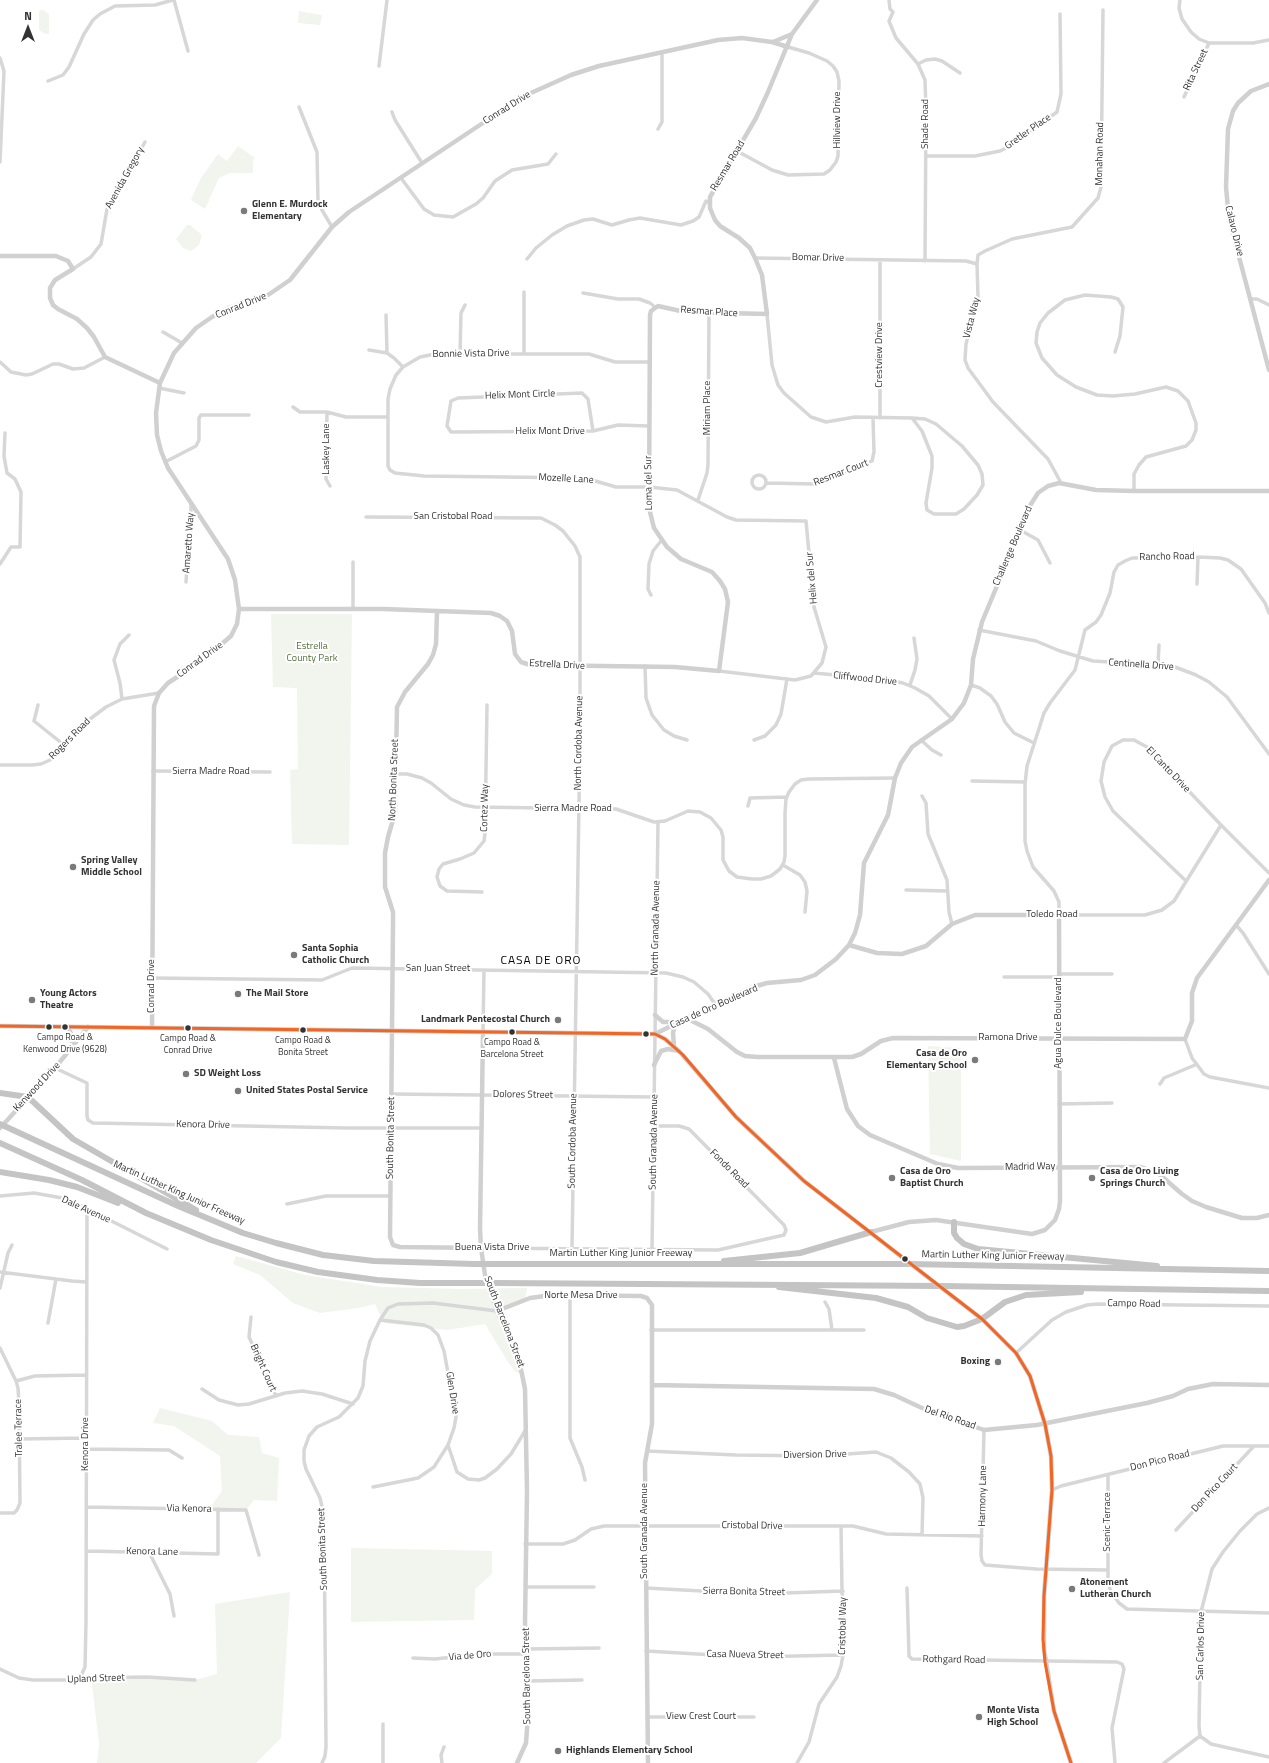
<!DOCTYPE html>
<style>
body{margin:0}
#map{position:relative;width:1269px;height:1763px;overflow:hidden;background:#fff;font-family:"Titillium Web",sans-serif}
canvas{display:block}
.north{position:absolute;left:8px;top:8px;width:40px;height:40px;-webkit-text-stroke:3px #fff;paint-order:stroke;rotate:0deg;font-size:11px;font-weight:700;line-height:16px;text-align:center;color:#333}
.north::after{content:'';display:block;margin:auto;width:14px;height:18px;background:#333;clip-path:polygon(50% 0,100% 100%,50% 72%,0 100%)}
</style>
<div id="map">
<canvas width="1269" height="1763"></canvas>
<div class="north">N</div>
</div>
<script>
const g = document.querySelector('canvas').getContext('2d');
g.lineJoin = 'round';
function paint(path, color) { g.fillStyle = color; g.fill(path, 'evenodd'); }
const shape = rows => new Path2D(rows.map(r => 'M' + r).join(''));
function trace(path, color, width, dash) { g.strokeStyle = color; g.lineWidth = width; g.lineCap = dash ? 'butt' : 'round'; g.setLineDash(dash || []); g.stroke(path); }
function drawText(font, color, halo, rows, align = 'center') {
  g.font = font + ' "Titillium Web",sans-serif'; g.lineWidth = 4; g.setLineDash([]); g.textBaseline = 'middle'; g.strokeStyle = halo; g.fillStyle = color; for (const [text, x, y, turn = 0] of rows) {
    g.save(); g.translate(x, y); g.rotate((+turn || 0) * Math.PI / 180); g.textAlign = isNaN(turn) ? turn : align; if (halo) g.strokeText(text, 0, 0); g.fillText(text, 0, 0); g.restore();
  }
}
paint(shape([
 [43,10,49,14,49,34,45,34,39,30,39,11],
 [299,11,321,15,322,16,320,25,298,23],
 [238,146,255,158,253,160,253,173,230,173,219,178,205,209,191,200,201,178,218,154,227,161],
 [187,225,190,225,202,235,199,245,191,251,183,248,176,239],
 [271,614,352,614,349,845,292,844,290,770,298,769,297,688,273,687],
 [928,1046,961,1048,961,1161,930,1154],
 [236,1256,305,1275,382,1287,460,1289,527,1288,525,1300,498,1311,518,1355,523,1375,515,1371,508,1362,485,1324,447,1330,384,1323,375,1304,358,1308,320,1313,293,1303,260,1275,233,1264],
 [160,1408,212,1421,228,1435,259,1437,262,1453,279,1458,277,1501,254,1500,246,1510,209,1509,222,1491,220,1456,174,1426,153,1423],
 [351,1548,492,1551,492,1574,475,1589,474,1620,351,1622],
 [290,1592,281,1738,256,1763,97,1763,99,1743,91,1676,195,1680,217,1674,215,1604]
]), '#f1f5ed');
trace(shape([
 [174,0,188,51],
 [889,0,890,9,893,12,889,21,896,38,918,64,925,80,926,109,925,261],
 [1180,0,1179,8,1182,19,1191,32,1199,39,1209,43,1253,43,1269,40],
 [0,58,4,71,0,162],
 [918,64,926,60,935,59,942,61,960,73],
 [379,66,387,0],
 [48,81,63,75,69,67,84,34,93,20,100,14,115,6,155,5,173,0],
 [1184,97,1209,43],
 [299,107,317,152,318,201,322,210,332,227],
 [392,112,395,120,422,163],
 [658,129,662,122,662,52],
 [737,151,772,170,788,175,824,174,830,170,836,162,838,156,839,81,837,72,833,66,827,61,809,53,788,47],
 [926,156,975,156,1000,151,1006,148,1057,112,1061,94,1060,14],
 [401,178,424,209,434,215,453,217,476,204,483,198,495,181,512,170,548,164,556,154],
 [755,258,966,261,977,264,978,297,966,344,965,360,968,368,993,402,1048,459,1060,481,1059,483],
 [527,259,536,248,552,235,567,226,584,220,593,219,612,225,629,220,640,218,681,225,693,221,699,217,706,201,710,203],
 [977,264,978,255,985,251,1012,239,1072,227,1098,198,1101,187,1103,10],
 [73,269,91,257,101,244,107,209,145,142],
 [524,292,524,354],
 [583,293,618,299,639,299,650,303,655,307],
 [1250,299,1257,299,1269,305],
 [767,314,772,365,778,385,784,393,811,417,826,422,855,417,912,418,925,419,936,424,962,446,978,465,982,474,983,485,977,495,964,509,956,514,934,514,927,510,926,503,932,468,932,456,922,431,912,418],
 [386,315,387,353],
 [163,332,182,343],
 [369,350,387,353,394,358,403,367],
 [1115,352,1120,336,1123,307,1118,299,1111,297,1085,295,1065,300,1048,313,1040,323,1037,332,1036,343,1042,358,1057,375,1076,387,1097,395,1113,396,1135,394,1166,387,1178,391,1188,401,1196,423,1196,430,1192,440,1186,446,1146,457,1139,465,1134,474,1134,491],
 [460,354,461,313,465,305],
 [0,362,11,372,26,375,32,374,53,364,59,364,73,369,84,368,105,357],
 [649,362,615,362,589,354,435,354,420,357,403,367,396,375,390,389,388,399,388,466,390,470,395,473,424,476,585,478,616,487,649,487,677,490,727,517,736,520,806,521,814,607,826,647,822,663,811,676,795,680,719,671],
 [159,388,184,393],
 [293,407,300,412,327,412,346,417,388,417],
 [327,412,326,479,330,486],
 [880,418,880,260],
 [593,431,588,399,582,393,458,398,451,401,447,426,451,432,455,432,593,431,618,425,649,426],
 [165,462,196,446,199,440,199,418,201,415,249,415],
 '752 482a7 7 0 1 1 14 0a7 7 0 1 1-14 0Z',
 [766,483,815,484,872,461,874,452,873,418],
 [698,500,707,473,708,465,709,314],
 [366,517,541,518,555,525,563,531,575,546,580,557,580,739,572,1248],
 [1020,530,1038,540,1050,563],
 [353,562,353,609],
 [0,564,11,547,20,547,21,492,15,479,7,473,4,456,5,433],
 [186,582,187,567,190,556,191,504],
 [1197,584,1198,557],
 [651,595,648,589,649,564,653,551,661,541],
 [979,630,1036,641,1060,651,1093,661,1158,665,1175,667,1196,675,1209,682,1227,697,1269,754],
 [1158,665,1159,645],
 [645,666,646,698,652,715,664,730,674,736,687,740],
 [814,673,888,680,903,683,915,688,929,696,952,719],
 [910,685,915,670,917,659,914,638],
 [971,685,980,688,991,696,997,704,1005,722,1014,733,1034,743],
 [122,699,120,683,114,660,120,644,129,635],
 [38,705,34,721,64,745],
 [754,740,765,736,776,725,781,714,787,679],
 [921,740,932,750,941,755],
 [0,765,32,765,41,764,50,760,82,725,106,707,122,699,159,693],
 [153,771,270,772],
 [396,774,407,774,422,778,431,783,451,799,464,805,475,807,616,809,654,822,665,821,688,811,700,812,711,818,721,830,723,837,723,860,729,871,737,877,752,879,761,879,771,876,780,869,784,862,785,856,785,813,786,799,789,792,795,784,801,780,809,779,895,778],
 [972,781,1025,782],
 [922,796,926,803,928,834,947,880,949,912,952,924],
 [748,806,750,798,787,797],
 [1221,825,1174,901,1162,910,1145,915,1059,915,1059,902,1054,891,1033,867,1027,851,1025,841,1025,784,1027,766,1044,713,1050,703,1075,670,1085,630,1096,622,1101,615,1110,593,1114,572,1118,565,1125,561,1132,558,1198,557,1220,558,1228,560,1241,569,1265,603,1269,613],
 [783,865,800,875,805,882,807,891,805,912],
 [1185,880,1113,811,1105,797,1101,781,1104,762,1112,746,1123,740,1134,740,1147,747,1221,825,1269,873],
 [906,890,947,891],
 [482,892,447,891,440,886,437,877,439,869,443,864,460,859,474,853,484,841,485,833,487,705],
 [1236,925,1243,933,1269,974],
 [1059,974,1112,974],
 [1004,977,1060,977],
 [152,978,322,980,352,968,666,973,683,977,694,982,708,994,715,1004],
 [483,1032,484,970],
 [1185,1039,1192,1058,1204,1074,1210,1077,1269,1088],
 [55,1068,87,1083,87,1116,88,1120,93,1123,348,1128,482,1128],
 [1160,1084,1164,1078,1195,1065],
 [392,1094,654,1097],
 [1059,1104,1112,1103],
 [0,1196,34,1193,68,1199,167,1249],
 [287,1204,326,1196,390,1196],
 [481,1248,718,1250,784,1235,786,1230,784,1225,689,1129,679,1126,654,1126],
 [652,1250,658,822],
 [0,1272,72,1281,86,1282],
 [0,1288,8,1253,12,1245],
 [570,1296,570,1438,582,1467,585,1480],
 [825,1302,829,1309,832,1330],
 [251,1317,249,1337,276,1396],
 [48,1323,56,1279],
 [651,1330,864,1330],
 [0,1348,16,1381,18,1388,19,1403,20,1503,17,1510,14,1513,0,1513],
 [1016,1353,1052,1320,1066,1312,1087,1305,1097,1304,1269,1306],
 [16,1381,35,1376,86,1375],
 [202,1389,219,1400,238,1405,249,1404,285,1393,302,1391,322,1394,353,1404],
 [984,1430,981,1555,982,1561,985,1565,1036,1569,1108,1570],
 [19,1439,86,1438],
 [448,1445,457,1472,468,1479,479,1480,485,1478,497,1469,511,1454,525,1431],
 [86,1449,169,1450,182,1458],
 [647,1451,736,1455,818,1456,876,1452,891,1458,909,1472,920,1484,923,1498,922,1535],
 [1108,1475,1108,1583,1111,1592,1119,1603,1127,1609,1269,1613],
 [373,1487,418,1478,434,1467,448,1445,454,1428,456,1417,444,1351,438,1335,431,1328,424,1325,380,1320],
 [1052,1490,1061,1486,1223,1446,1269,1446],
 [86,1507,246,1510,259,1555],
 [1269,1508,1257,1514,1240,1531,1223,1552,1212,1569,1201,1612,1199,1726,1200,1736,1211,1744,1269,1757],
 [1176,1530,1254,1446],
 [525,1544,563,1544,575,1540,591,1529,604,1526,853,1526,886,1534,982,1536],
 [86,1551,218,1554,218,1509],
 [149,1552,170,1594,174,1616],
 [526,1587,594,1587],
 [646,1588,757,1594,843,1591],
 [907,1588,909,1656,912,1659,1117,1662,1122,1664,1124,1669,1112,1728,1115,1763],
 [526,1649,599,1648],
 [646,1651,748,1657,843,1655],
 [413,1658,435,1659,481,1654,527,1654],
 [0,1669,19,1678,33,1680,74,1680,80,1678,147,1677,195,1680],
 [80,1678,85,1667,86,1622,87,1209],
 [528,1681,582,1680],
 [647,1717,754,1717],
 [383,1724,383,1763],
 [322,1763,325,1756,326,1747,324,1515,320,1498,306,1469,304,1461,304,1450,309,1436,317,1427,339,1417,358,1398,363,1386,365,1361,370,1341,380,1320,388,1308,398,1304,433,1303,497,1311],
 [442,1763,441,1755,444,1747],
 [797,1763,809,1742,819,1704,837,1677,841,1666,843,1655,841,1526],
 [1164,1763,1200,1736]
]), '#d7d7d7', 3.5);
trace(shape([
 [773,42,792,34],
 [1269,84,1251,91,1238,103,1233,111,1228,129,1226,187,1229,219,1269,370],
 [0,256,56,256,68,261,73,269,55,280,50,288,50,298,53,305,58,309,77,319,87,328,94,337,105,357,160,383],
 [239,609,384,609,491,613,500,616,507,621,512,631,515,654,521,662,530,665,675,667,719,671,728,602,725,589,720,581,712,572,681,559,667,547,654,528,649,508,650,315,651,311,658,306,685,312,767,314,762,275,755,258,750,248,739,238,720,226,715,220,710,208,710,197,756,118,768,92,792,34,817,0],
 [437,611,436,644,433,655,428,664,405,692,397,707,395,813,388,837,385,853,385,887,393,912,393,924,390,1237,393,1245,400,1247,481,1248],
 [849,945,877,953,902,954,926,946,952,924,975,915,1059,915,1060,1201,1059,1209,1055,1220,1045,1230,1032,1234,936,1220,909,1222,871,1232],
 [655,1015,663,1022,675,1022],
 [686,1018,708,1029,737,1052,745,1056,758,1057,852,1057,861,1054,881,1041,893,1038,1185,1039,1192,1021,1192,993,1197,978,1269,880],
 [0,1026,655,1034,665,1039,679,1051,736,1117,804,1181,903,1258],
 [68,1027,72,1036,72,1048],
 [152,1028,154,706,159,693,168,683,203,660,231,636,237,624,239,609,235,580,228,559,168,468,161,451,157,435,156,413,160,383,174,353,196,328,212,317,229,308,268,295,290,280,332,227,349,212,522,97,571,75,599,66,718,40,742,38,772,42,788,47],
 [483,1032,480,1229,481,1248,485,1275,497,1311,518,1355,525,1389,527,1491,525,1622,528,1715,526,1743,517,1763],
 [655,1034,707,1008,753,987,767,983,801,980,815,975,836,959,849,945,855,933,860,915,864,863,888,815,895,778,901,763,912,747,952,719,964,703,971,685,973,659,982,622,1031,504,1038,493,1048,486,1059,483,1096,490,1134,491,1269,491],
 [674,1046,673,1033,675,1023],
 [834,1058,847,1109,858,1126,870,1135,938,1164,958,1168,1141,1167,1158,1173,1182,1194,1192,1201,1206,1207,1242,1218,1257,1218,1269,1215],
 [654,1065,661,1051,668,1049,679,1051],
 [0,1128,55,1068,88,1027],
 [952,1296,982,1319,1016,1353,1030,1376,1045,1424,1051,1456,1052,1490,1044,1596,1044,1649,1054,1711,1071,1763],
 [497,1311,530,1298,552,1295,641,1296,647,1298,652,1305,652,1424,645,1463,648,1763],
 [652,1385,874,1389,894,1395,922,1408,984,1430,1037,1425,1147,1403,1173,1396,1188,1389,1213,1384,1269,1385]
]), '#d0d0d0', 4.5);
trace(shape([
 [0,1093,28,1097,73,1139,196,1210],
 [13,1130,178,1206,243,1233,276,1243,323,1255,374,1261,474,1264],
 [0,1143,82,1180,146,1213,211,1240,276,1262,318,1272,377,1280,420,1283,478,1283],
 [0,1172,49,1180,77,1187,118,1203],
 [954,1222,954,1233,957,1238,964,1244,978,1249,1157,1266],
 [724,1261,800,1253,871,1232],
 [493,1264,909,1264,1269,1271],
 [495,1283,942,1286,1269,1291],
 [779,1287,876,1298,908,1307,927,1318,957,1327,964,1326,982,1319,1005,1302,1026,1295,1081,1292]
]), '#c4c4c4', 6);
trace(shape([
 [903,1258,952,1296]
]), '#d0d0d0', 4.5);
trace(shape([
 [0,1124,13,1130],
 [474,1264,493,1264],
 [478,1283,495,1283]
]), '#c4c4c4', 6);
trace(shape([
 [0,1026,655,1034,665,1039,683,1055,736,1117,804,1181,982,1319,1016,1353,1030,1376,1045,1424,1051,1456,1052,1490,1044,1596,1043,1639,1045,1662,1054,1711,1071,1763]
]), '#f26522', 3);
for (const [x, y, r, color] of [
 [244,211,4,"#7a7a7a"],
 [73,867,4,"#7a7a7a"],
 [294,955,4,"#7a7a7a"],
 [238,994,4,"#7a7a7a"],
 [32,1000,4,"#7a7a7a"],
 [558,1020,4,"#7a7a7a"],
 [49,1027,3.5,"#333"],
 [65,1027,3.5,"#333"],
 [188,1028,3.5,"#333"],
 [303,1030,3.5,"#333"],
 [512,1032,3.5,"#333"],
 [646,1034,3.5,"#333"],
 [975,1060,4,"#7a7a7a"],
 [186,1074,4,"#7a7a7a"],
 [238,1091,4,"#7a7a7a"],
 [892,1178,4,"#7a7a7a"],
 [1092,1178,4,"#7a7a7a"],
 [905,1259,3.5,"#333"],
 [998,1362,4,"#7a7a7a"],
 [1072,1589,4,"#7a7a7a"],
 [979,1717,4,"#7a7a7a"],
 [558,1751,4,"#7a7a7a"]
]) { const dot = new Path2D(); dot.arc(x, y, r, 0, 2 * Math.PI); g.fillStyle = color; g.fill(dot); trace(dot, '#fff', 1.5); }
drawText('9px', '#333', '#fff', [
 ["Campo Road &",65,1038],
 ["Kenwood Drive (9628)",65,1050],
 ["Campo Road &",188,1039],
 ["Conrad Drive",188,1051],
 ["Campo Road &",303,1041],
 ["Bonita Street",303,1053],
 ["Campo Road &",512,1043],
 ["Barcelona Street",512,1055]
]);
drawText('10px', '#333', '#fff', [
 ["Rita Street",1196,70,-65],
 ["Conrad Drive",507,108,-32],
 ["Hillview Drive",838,120,-90],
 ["Shade Road",926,124,-90],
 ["Gretler Place",1028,132,-35],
 ["Monahan Road",1100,154,-89],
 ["Resmar Road",728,166,-59],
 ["Avenida Gregory",125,178,-61],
 ["Calavo Drive",1234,231,76],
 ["Bomar Drive",818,258,1],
 ["Conrad Drive",241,306,-22],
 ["Resmar Place",709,312,4],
 ["Vista Way",972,318,-76],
 ["Bonnie Vista Drive",471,354,-1],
 ["Crestview Drive",880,355,-90],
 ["Helix Mont Circle",520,395,-2],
 ["Miriam Place",708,408,-90],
 ["Helix Mont Drive",550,432],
 ["Laskey Lane",327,449,-90],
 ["Resmar Court",841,473,-21],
 ["Mozelle Lane",566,479,3],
 ["Loma del Sur",649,483,-91],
 ["San Cristobal Road",453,517],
 ["Amaretto Way",189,543,-86],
 ["Challenge Boulevard",1013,546,-67],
 ["Rancho Road",1167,557,-1],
 ["Helix del Sur",812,578,-95],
 ["Conrad Drive",200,660,-36],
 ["Estrella Drive",557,665,3],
 ["Centinella Drive",1141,665,4],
 ["Cliffwood Drive",865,679,6],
 ["Rogers Road",70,739,-45],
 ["North Cordoba Avenue",579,743,-89],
 ["El Canto Drive",1168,770,46],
 ["Sierra Madre Road",211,772],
 ["North Bonita Street",394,780,-88],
 ["Cortez Way",485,808,-89],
 ["Sierra Madre Road",573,809],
 ["Toledo Road",1052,915],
 ["North Granada Avenue",656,928,-89],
 ["San Juan Street",438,969],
 ["Conrad Drive",152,986,-90],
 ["Casa de Oro Boulevard",714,1007,-24],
 ["Agua Dulce Boulevard",1059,1023,-90],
 ["Ramona Drive",1008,1038],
 ["Kenwood Drive",37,1087,-47],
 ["Dolores Street",523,1095,1],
 ["Kenora Drive",203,1125,1],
 ["South Bonita Street",391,1138,-89],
 ["South Cordoba Avenue",573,1141,-89],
 ["South Granada Avenue",654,1142,-89],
 ["Madrid Way",1030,1167,-1],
 ["Fondo Road",729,1169,45],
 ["Martin Luther King Junior Freeway",179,1193,24],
 ["Dale Avenue",86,1210,24],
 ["Buena Vista Drive",492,1248],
 ["Martin Luther King Junior Freeway",621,1254],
 ["Martin Luther King Junior Freeway",993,1256,1],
 ["Norte Mesa Drive",581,1296],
 ["Campo Road",1134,1304,1],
 ["South Barcelona Street",504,1322,69],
 ["Bright Court",263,1368,66],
 ["Glen Drive",452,1393,81],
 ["Del Rio Road",950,1418,19],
 ["Tralee Terrace",19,1428,-91],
 ["Kenora Drive",86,1444,-90],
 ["Diversion Drive",815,1455,-1],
 ["Don Pico Road",1160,1461,-14],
 ["Don Pico Court",1215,1488,-47],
 ["Harmony Lane",983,1496,-89],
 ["Via Kenora",189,1509,1],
 ["Scenic Terrace",1108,1522,-90],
 ["Cristobal Drive",752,1526,1],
 ["South Granada Avenue",645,1531,-90],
 ["South Bonita Street",323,1549,-92],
 ["Kenora Lane",152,1552,1],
 ["Sierra Bonita Street",744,1592,1],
 ["Cristobal Way",843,1626,-89],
 ["San Carlos Drive",1201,1646,-89],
 ["Casa Nueva Street",745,1655,1],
 ["Via de Oro",470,1656,-5],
 ["Rothgard Road",954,1660,1],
 ["South Barcelona Street",527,1676,-91],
 ["Upland Street",96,1679,-2],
 ["View Crest Court",701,1717]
]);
drawText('bold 10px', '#333', '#fff', [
 ["Glenn E. Murdock",252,205],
 ["Elementary",252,217],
 ["Spring Valley",81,861],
 ["Middle School",81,873],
 ["Santa Sophia",302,949],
 ["Catholic Church",302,961],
 ["Young Actors",40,994],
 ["Theatre",40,1006],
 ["The Mail Store",246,994],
 ["Landmark Pentecostal Church",550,1020,"right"],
 ["Casa de Oro",967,1054,"right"],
 ["Elementary School",967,1066,"right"],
 ["SD Weight Loss",194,1074],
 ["United States Postal Service",246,1091],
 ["Casa de Oro",900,1172],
 ["Baptist Church",900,1184],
 ["Casa de Oro Living",1100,1172],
 ["Springs Church",1100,1184],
 ["Boxing",990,1362,"right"],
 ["Atonement",1080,1583],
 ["Lutheran Church",1080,1595],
 ["Monte Vista",987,1711],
 ["High School",987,1723],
 ["Highlands Elementary School",566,1751]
], 'left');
drawText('10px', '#56703f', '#fff', [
 ["Estrella",312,647],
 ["County Park",312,659]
]);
g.letterSpacing = '1px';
drawText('12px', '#000', '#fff', [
 ["CASA DE ORO",541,961]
]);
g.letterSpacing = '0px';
</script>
